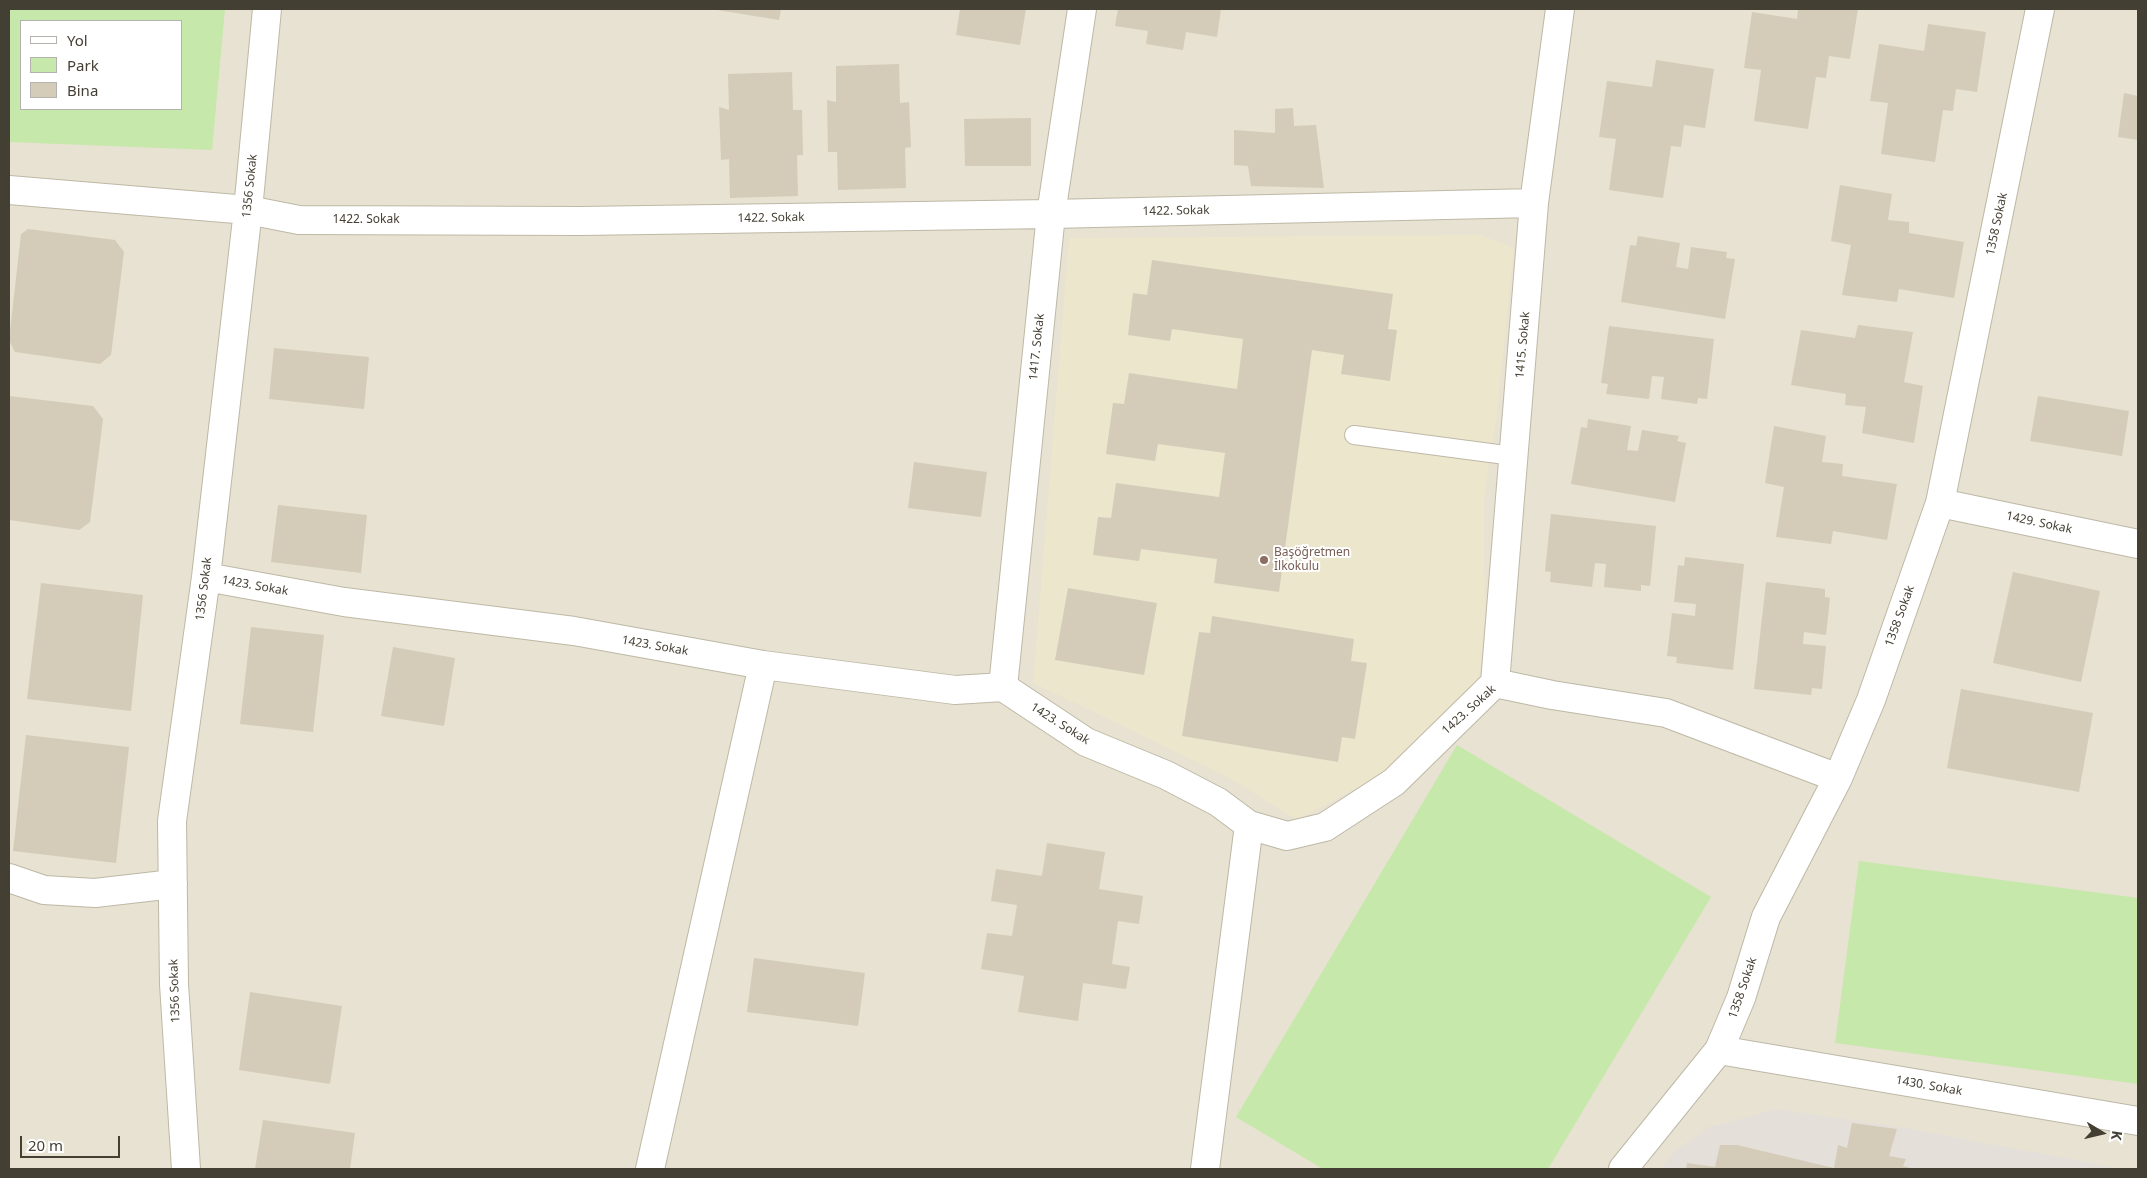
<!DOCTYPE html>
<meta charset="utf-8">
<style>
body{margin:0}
#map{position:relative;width:2147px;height:1178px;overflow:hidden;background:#f2efe4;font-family:"Noto Sans",sans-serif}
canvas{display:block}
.frame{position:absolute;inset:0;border:10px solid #443f33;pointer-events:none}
.legend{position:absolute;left:20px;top:20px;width:162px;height:90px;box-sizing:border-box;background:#fff;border:1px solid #b4b2ad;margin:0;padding:6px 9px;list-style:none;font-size:15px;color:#443f33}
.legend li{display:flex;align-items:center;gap:10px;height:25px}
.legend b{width:25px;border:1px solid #b4b2ad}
.north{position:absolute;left:2077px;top:1108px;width:50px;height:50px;-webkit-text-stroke:4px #fff;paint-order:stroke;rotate:99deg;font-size:14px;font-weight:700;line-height:20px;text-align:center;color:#443f33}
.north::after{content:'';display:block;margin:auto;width:18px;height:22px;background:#443f33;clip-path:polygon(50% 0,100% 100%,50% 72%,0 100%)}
.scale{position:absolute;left:20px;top:1136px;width:100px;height:22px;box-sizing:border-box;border:2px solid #443f33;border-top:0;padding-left:6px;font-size:15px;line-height:18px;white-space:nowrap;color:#443f33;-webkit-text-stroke:4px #fff;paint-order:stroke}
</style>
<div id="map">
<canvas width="2147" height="1178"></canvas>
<div class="frame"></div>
<ul class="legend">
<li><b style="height:6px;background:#fff"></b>Yol</li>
<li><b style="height:14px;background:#c6e8aa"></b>Park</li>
<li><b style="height:14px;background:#d4ccb9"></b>Bina</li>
</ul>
<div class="north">K</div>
<div class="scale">20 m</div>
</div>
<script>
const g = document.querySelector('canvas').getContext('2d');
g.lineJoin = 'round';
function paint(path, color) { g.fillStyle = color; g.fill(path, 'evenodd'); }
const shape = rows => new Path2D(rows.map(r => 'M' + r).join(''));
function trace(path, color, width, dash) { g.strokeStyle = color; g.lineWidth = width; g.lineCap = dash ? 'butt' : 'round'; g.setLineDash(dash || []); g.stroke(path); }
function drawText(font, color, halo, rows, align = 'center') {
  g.font = font + ' "Noto Sans",sans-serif'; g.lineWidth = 4; g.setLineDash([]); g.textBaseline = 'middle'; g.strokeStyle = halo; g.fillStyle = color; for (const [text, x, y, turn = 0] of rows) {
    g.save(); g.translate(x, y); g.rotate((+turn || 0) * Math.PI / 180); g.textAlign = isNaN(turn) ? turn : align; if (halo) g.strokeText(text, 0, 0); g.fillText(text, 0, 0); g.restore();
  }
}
paint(shape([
 [9,9,2138,9,2138,1169,9,1169],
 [21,21,181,21,181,109,21,109]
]), '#e7e2d1');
paint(shape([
 [1778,1109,1905,1128,2124,1169,1661,1169,1673,1152,1709,1127]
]), '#e4e0d9');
paint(shape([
 [1480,235,1514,248,1497,414,1484,497,1485,623,1479,679,1384,773,1297,820,1228,777,1033,683,1069,238]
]), '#ece6cd');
paint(shape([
 [9,9,225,9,212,150,9,142],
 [21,21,181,21,181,109,21,109],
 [1457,745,1711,897,1548,1169,1323,1169,1236,1117],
 [1859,861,2138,898,2138,1084,1835,1043]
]), '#c6e8aa');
paint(shape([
 [711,9,781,9,779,20],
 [960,9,1026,9,1020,45,956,35],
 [1118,9,1221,9,1217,37,1186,32,1183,50,1146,44,1148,31,1115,26],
 [1798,9,1858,9,1850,59,1829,56,1826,78,1816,77,1808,129,1754,121,1761,70,1744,68,1752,12,1797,19],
 [1928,24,1986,32,1977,92,1956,89,1953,111,1943,110,1935,162,1881,154,1888,103,1870,101,1879,44,1924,51],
 [1656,60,1714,69,1705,128,1684,125,1681,147,1671,146,1663,198,1609,190,1616,139,1599,137,1607,81,1652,87],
 [899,64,900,103,909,102,911,147,905,148,906,188,838,190,837,152,828,152,827,100,836,102,836,66],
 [792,72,793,110,802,110,803,155,797,155,798,196,730,198,729,159,721,160,719,107,729,110,728,74],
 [2124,93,2138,96,2138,140,2118,137],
 [1293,108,1294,126,1316,125,1324,188,1251,186,1248,166,1234,165,1234,130,1275,133,1275,109],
 [1031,118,1031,166,965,166,964,119],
 [1840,185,1892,194,1888,220,1909,222,1909,233,1964,242,1954,298,1899,289,1897,302,1842,295,1851,245,1831,241],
 [28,229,115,240,124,252,111,355,100,364,15,352,9,340,21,234],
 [1638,236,1680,243,1676,267,1688,269,1691,247,1727,252,1726,258,1735,259,1725,319,1621,302,1630,245,1636,246],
 [1152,260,1393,294,1388,329,1397,330,1390,381,1341,374,1344,355,1312,350,1279,592,1214,583,1217,559,1141,549,1139,561,1093,555,1098,517,1111,518,1116,483,1219,497,1225,453,1158,444,1155,461,1106,454,1113,403,1124,404,1129,373,1237,389,1243,339,1172,329,1170,341,1128,335,1133,293,1147,295],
 [1858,325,1913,332,1904,382,1923,386,1914,443,1862,433,1866,407,1845,405,1846,394,1791,385,1801,330,1855,338],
 [1609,326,1714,339,1707,399,1698,398,1697,404,1661,399,1664,377,1652,376,1649,399,1606,394,1608,384,1601,383],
 [274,348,369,357,364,409,269,399],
 [9,396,93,406,103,419,90,522,79,530,9,520],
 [2038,396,2129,411,2122,456,2030,441],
 [1588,419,1631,426,1627,450,1638,451,1642,430,1679,436,1677,441,1686,443,1675,502,1571,484,1581,427,1587,428],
 [1774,426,1826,436,1822,462,1843,464,1842,476,1897,484,1887,540,1833,531,1831,544,1776,537,1784,487,1765,483],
 [914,462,987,472,981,517,908,508],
 [278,505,367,515,361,573,271,562],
 [1551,514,1656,526,1650,586,1641,585,1641,591,1604,587,1606,564,1595,563,1592,587,1550,582,1551,572,1545,571],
 [1685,557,1744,564,1733,670,1676,663,1677,657,1667,656,1672,613,1695,616,1696,604,1674,602,1678,565,1684,566],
 [2013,572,2100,591,2081,682,1993,663],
 [1766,582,1825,589,1825,597,1830,598,1826,635,1804,632,1803,644,1826,646,1822,689,1812,688,1811,695,1754,689],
 [41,583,143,595,131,711,27,699],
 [1068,588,1157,603,1144,675,1055,660],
 [1212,616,1354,639,1351,661,1367,663,1355,739,1342,737,1338,762,1182,736,1199,632,1210,633],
 [251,627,324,635,313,732,240,724],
 [393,647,455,658,444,726,381,716],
 [1961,689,2093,713,2079,792,1947,768],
 [26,735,129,747,116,863,13,851],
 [1047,843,1105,852,1099,889,1143,896,1139,924,1118,921,1112,964,1130,967,1126,989,1083,983,1078,1021,1018,1012,1024,976,981,969,987,933,1012,936,1017,905,991,901,996,869,1042,876],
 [754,958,865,973,858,1026,747,1012],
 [250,992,342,1006,330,1084,239,1070],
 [263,1120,355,1133,350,1169,255,1169],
 [1852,1123,1897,1129,1889,1156,1906,1159,1903,1166,1915,1169,1686,1169,1687,1163,1715,1167,1720,1145,1737,1145,1834,1168,1838,1145,1847,1148]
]), '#d4ccb9');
const lane = shape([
 [1354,435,1513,456]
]);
const street = shape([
 [9,190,248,210,299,220,581,221,1051,214,1534,203],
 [1940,503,2138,544],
 [206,577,344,602,574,631,763,665,955,690,1003,687,1086,742,1166,775,1218,802,1249,825,1287,836,1325,827,1394,782,1495,683,1552,695,1666,713,1838,778],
 [1495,683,1534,203,1560,9],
 [1003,687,1051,214,1082,9],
 [9,878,44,890,95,893,173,884],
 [1719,1050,2138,1121],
 [186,1169,174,984,172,821,206,577,248,210,267,9],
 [650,1169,763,665],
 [1205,1169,1249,825],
 [1623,1169,1719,1050,1741,998,1766,917,1838,778,1871,700,1940,503,2040,9]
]);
trace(lane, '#beb8a6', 20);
trace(street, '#beb8a6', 30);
trace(lane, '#fff', 18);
trace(street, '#fff', 28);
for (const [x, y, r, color] of [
 [1264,560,5,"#8d6e63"]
]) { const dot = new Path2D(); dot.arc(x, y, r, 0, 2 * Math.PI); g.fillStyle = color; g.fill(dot); trace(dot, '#fff', 2); }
drawText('12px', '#443f33', '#fff', [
 ["1356 Sokak",250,186,-84],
 ["1422. Sokak",1176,211,-1],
 ["1422. Sokak",771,218,-1],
 ["1422. Sokak",366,220],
 ["1358 Sokak",1997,224,-78],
 ["1415. Sokak",1523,345,-85],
 ["1417. Sokak",1037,347,-84],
 ["1429. Sokak",2039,523,12],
 ["1423. Sokak",255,586,10],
 ["1356 Sokak",204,589,-83],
 ["1358 Sokak",1900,616,-70],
 ["1423. Sokak",655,646,10],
 ["1423. Sokak",1469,710,-42],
 ["1423. Sokak",1060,724,32],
 ["1358 Sokak",1743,988,-71],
 ["1356 Sokak",175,991,-92],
 ["1430. Sokak",1929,1086,10]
]);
drawText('12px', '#785e54', '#fff', [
 ["Başöğretmen",1274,553],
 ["İlkokulu",1274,567]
], 'left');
</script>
